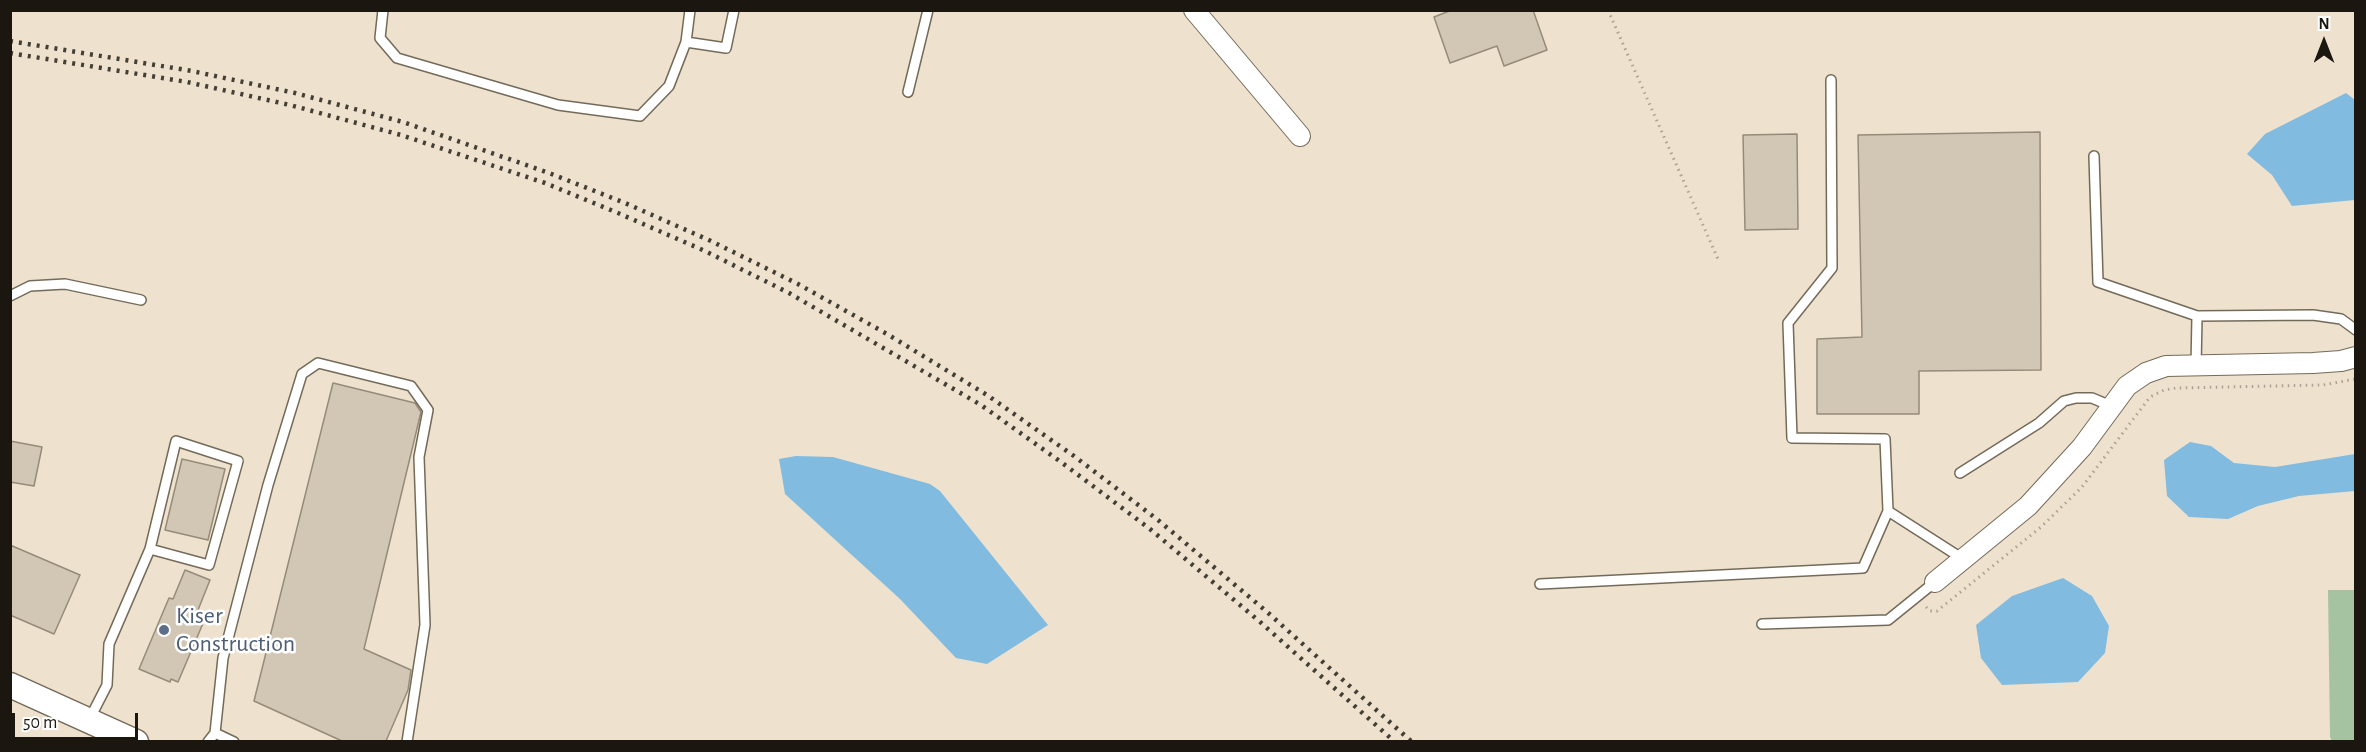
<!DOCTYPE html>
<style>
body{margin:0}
#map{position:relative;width:2366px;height:752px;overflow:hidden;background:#eee2cf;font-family:"Alegreya Sans",sans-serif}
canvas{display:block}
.frame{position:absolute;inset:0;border:12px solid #1b1710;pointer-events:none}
.north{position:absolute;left:2294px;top:12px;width:60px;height:60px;-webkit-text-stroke:4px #fff;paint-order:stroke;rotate:0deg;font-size:16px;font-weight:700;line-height:24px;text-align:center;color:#1b1710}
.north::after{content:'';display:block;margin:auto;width:21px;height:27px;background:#1b1710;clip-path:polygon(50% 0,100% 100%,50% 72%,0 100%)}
.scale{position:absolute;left:12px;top:713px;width:126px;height:27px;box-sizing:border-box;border:3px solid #1b1710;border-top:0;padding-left:8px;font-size:18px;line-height:21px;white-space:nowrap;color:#1b1710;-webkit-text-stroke:4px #fff;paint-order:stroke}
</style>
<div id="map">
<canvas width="2366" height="752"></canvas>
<div class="frame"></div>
<div class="north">N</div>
<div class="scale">50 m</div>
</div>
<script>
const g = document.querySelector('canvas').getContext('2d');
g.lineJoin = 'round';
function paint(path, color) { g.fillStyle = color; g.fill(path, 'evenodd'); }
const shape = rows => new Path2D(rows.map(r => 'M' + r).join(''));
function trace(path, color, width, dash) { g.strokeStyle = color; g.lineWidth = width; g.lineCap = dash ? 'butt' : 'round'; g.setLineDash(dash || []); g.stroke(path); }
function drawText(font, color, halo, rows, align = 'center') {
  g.font = font + ' "Alegreya Sans",sans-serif'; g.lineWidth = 5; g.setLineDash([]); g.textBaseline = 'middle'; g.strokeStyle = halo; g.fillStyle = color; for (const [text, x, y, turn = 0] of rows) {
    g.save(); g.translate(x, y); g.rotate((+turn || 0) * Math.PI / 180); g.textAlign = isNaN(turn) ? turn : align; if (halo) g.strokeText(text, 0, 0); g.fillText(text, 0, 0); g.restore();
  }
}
paint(shape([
 [2328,590,2355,590,2355,741,2332,741,2330,737]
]), '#a5c2a1');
paint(shape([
 [2346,93,2355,100,2355,200,2292,206,2272,175,2247,154,2265,134],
 [2190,442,2211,446,2234,463,2275,467,2355,454,2355,491,2299,496,2258,506,2228,519,2189,517,2167,496,2164,460],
 [796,456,833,457,930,484,940,491,1048,625,987,664,956,658,900,599,785,494,779,459],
 [2063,578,2092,596,2109,626,2105,653,2078,682,2002,685,1981,658,1976,625,2012,596]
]), '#81bbdf');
const building = shape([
 [1452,10,1533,10,1547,50,1504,66,1497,46,1450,63,1434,17,1452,10],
 [2040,132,2041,370,1919,371,1919,414,1817,414,1817,339,1862,337,1858,135,2040,132],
 [1797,134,1798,229,1745,230,1743,135,1797,134],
 [333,383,415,403,421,412,364,649,411,670,408,690,386,741,342,741,254,701,333,383],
 [10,441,42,447,34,486,10,482,10,441],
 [182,459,225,469,208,540,165,530,182,459],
 [10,545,80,575,54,634,10,615,10,545],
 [185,570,210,580,198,610,207,614,178,682,171,679,170,682,139,669,169,598,173,599,185,570]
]);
paint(building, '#d2c7b4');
trace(building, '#958b79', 1.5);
const service = shape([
 [383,10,380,38,397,58,558,105,640,116,669,86,686,42,726,48,734,10],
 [686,42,690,10],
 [1831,80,1832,268,1788,323,1792,438,1885,439,1888,511,1963,559],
 [908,92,928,10],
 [2094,156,2098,282,2197,316,2313,315,2341,319,2356,330],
 [10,296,30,286,65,284,141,300],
 [2196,367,2197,316],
 [1960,473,2039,423,2064,401,2076,398,2092,398,2111,406],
 [1540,584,1863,568,1888,511],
 [1762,624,1888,620,1935,582],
 [89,720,107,685,109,644,150,549,176,441,238,461,209,565,150,549],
 [215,733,234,742],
 [208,742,215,733,223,658,268,485,302,374,318,363,411,386,428,410,419,457,425,625,407,742]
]);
const minor = shape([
 [1194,10,1300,136],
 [1935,582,2028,506,2082,447,2127,386,2146,373,2166,366,2313,363,2341,361,2356,357]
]);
const tertiary = shape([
 [10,685,136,742]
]);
trace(service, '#746a59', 12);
trace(minor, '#746a59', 22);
trace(tertiary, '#746a59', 27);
trace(shape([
 [1608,10,1718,259],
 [1926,607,1930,611,1937,611,2041,527,2082,487,2150,397,2164,390,2176,388,2323,385,2356,379]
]), '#aca293', 3, [1.5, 4.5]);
trace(service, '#fff', 9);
trace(minor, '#fff', 20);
trace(tertiary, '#fff', 24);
trace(shape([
 [10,41,192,71,295,93,403,122,549,173,625,203,711,241,798,284,887,334,987,395,1074,456,1158,520,1266,611,1412,742],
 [10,53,187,82,290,105,401,135,545,183,618,213,705,251,789,293,981,405,1061,462,1150,529,1259,621,1395,742]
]), '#443f35', 4.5, [3, 6]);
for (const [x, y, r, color] of [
 [164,630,6,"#5c6f8a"]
]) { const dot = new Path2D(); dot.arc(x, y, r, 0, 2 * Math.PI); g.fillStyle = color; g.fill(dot); trace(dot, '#fff', 2); }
drawText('24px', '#4e5e75', '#fff', [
 ["Kiser",176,616],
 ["Construction",176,644]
], 'left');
</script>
